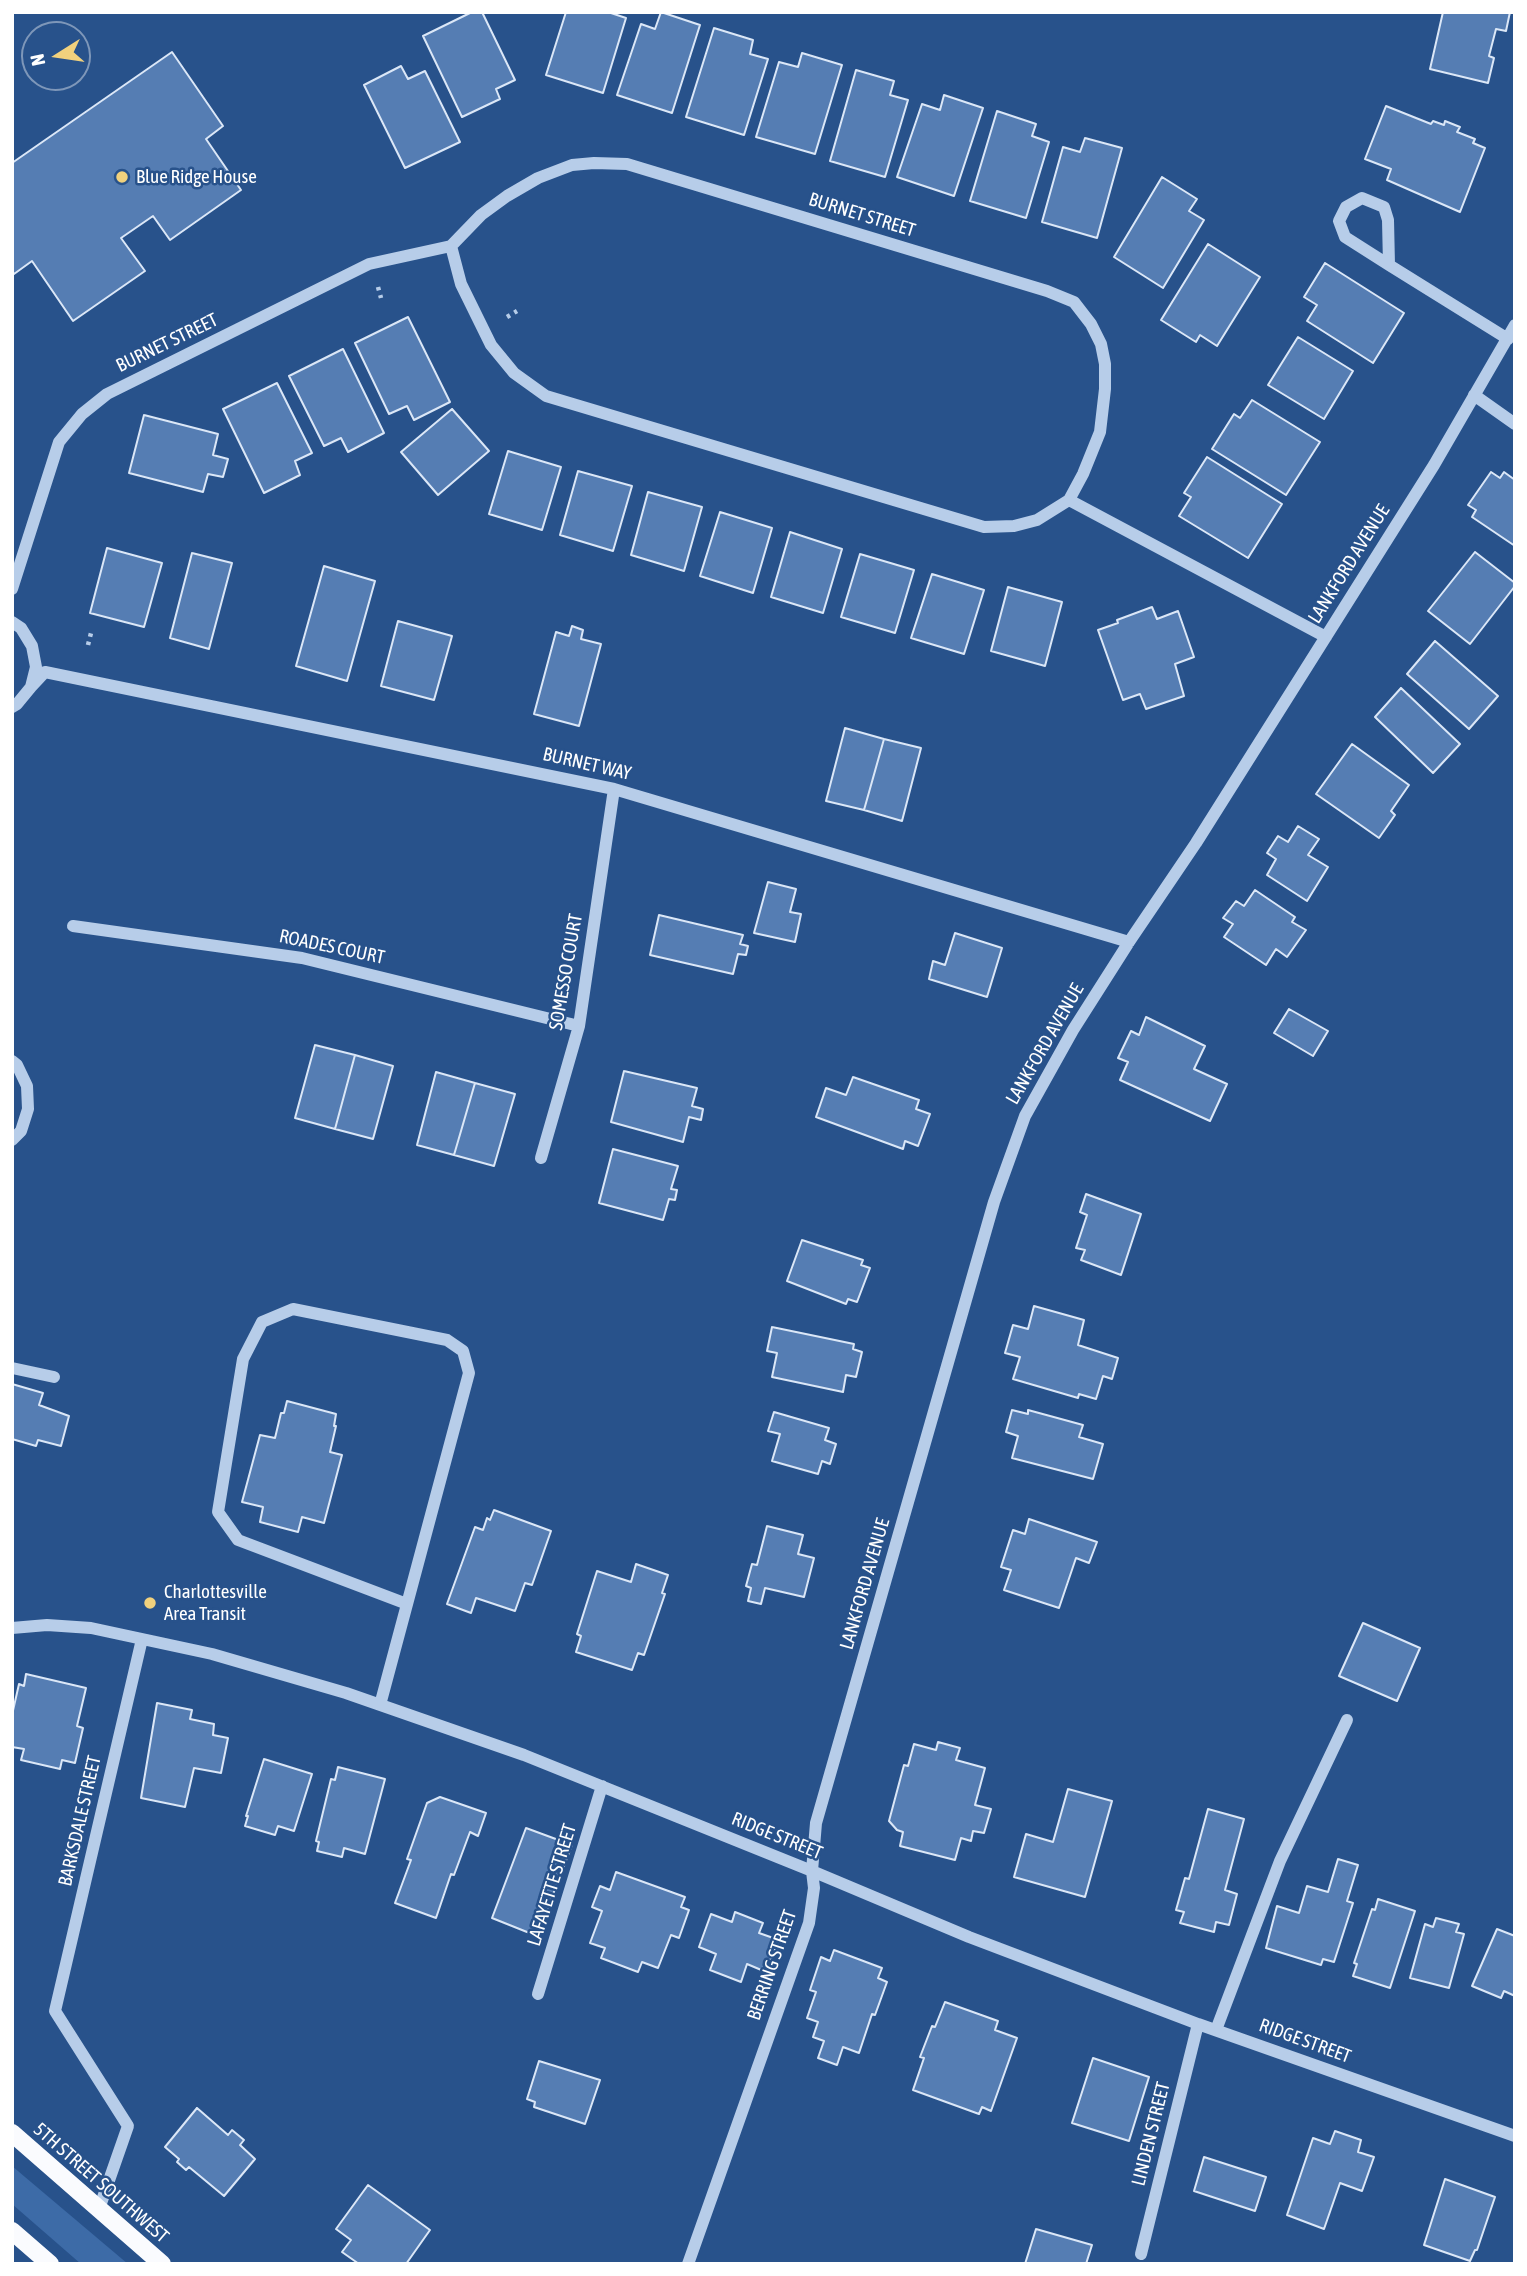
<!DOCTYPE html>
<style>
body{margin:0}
#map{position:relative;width:1527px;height:2276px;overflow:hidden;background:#28528b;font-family:"Asap Condensed",sans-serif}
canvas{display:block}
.frame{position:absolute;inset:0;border:14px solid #fff;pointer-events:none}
.north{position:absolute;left:21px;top:21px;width:70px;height:70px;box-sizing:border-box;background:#28528b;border:2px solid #7e97b9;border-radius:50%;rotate:258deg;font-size:19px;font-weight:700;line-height:28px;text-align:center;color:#fff}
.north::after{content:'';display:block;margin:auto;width:24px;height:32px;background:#f1d17d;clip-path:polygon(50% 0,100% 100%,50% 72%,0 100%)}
</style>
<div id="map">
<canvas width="1527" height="2276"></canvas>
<div class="frame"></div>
<div class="north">N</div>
</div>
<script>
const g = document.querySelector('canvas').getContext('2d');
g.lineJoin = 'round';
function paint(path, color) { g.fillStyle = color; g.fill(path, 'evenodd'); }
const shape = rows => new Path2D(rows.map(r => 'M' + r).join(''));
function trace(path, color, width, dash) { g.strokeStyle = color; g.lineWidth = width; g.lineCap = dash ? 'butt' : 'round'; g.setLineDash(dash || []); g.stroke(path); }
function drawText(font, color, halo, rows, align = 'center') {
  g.font = font + ' "Asap Condensed",sans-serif'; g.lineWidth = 5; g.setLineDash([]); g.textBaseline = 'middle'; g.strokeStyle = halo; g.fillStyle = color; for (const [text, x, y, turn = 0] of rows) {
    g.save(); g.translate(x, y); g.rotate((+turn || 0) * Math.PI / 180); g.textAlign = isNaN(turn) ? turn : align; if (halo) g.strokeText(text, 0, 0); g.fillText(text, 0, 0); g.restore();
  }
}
paint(shape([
 [12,2166,128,2264,81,2264,12,2204]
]), '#3d6ba7');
const building = shape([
 [472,12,482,12,515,80,496,89,500,99,462,117,423,36,472,12],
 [566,12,608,12,626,18,603,93,546,75,566,12],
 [661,12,700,25,672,113,617,95,641,24,655,29,661,12],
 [1443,12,1510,12,1506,31,1496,29,1489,56,1494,58,1488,83,1430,69,1443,12],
 [714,28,753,40,750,54,768,59,744,135,686,117,714,28],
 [172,52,223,126,206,139,241,190,170,240,153,216,121,238,145,271,73,321,32,261,14,274,12,271,12,163,172,52],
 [802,53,842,65,815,154,756,137,779,62,798,67,802,53],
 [401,66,408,79,425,71,460,142,405,168,364,85,401,66],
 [856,70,894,81,890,95,908,100,885,177,830,161,856,70],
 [944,95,983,108,954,196,897,177,922,104,940,110,944,95],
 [1386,106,1431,124,1433,121,1444,125,1445,121,1460,127,1457,132,1475,139,1473,143,1485,148,1460,212,1387,180,1391,169,1365,159,1386,106],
 [997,111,1036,124,1032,136,1049,142,1026,218,970,201,997,111],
 [1085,138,1122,148,1097,238,1042,222,1063,147,1080,152,1085,138],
 [1162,177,1197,199,1189,211,1204,220,1163,288,1114,257,1162,177],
 [1208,244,1260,277,1217,346,1200,335,1196,342,1161,320,1208,244],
 [1325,263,1404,313,1373,363,1307,321,1317,305,1304,297,1325,263],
 [408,317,450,402,414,420,407,406,389,414,355,343,408,317],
 [1298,337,1353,371,1324,419,1268,385,1298,337],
 [343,349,384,433,348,452,341,438,324,446,289,376,343,349],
 [277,383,312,453,295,461,300,475,264,493,223,409,277,383],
 [1252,400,1320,442,1286,495,1212,449,1234,414,1240,418,1252,400],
 [452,409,489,451,438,495,401,452,452,409],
 [144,415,218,434,213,455,228,459,223,477,208,474,203,492,129,473,144,415],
 [508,451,561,467,542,530,489,514,508,451],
 [1207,457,1282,504,1248,558,1179,516,1191,497,1184,493,1207,457],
 [578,471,632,486,613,551,560,535,578,471],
 [1491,472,1500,478,1504,472,1515,480,1515,546,1472,517,1476,510,1468,505,1491,472],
 [648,492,702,507,684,571,631,555,648,492],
 [720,512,772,528,753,593,700,576,720,512],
 [790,532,842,549,823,613,771,597,790,532],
 [107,548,162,563,144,627,90,613,107,548],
 [1475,552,1515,583,1515,586,1470,644,1428,611,1475,552],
 [192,553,232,563,209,649,170,638,192,553],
 [860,554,914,570,895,633,841,617,860,554],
 [324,566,375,581,347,681,296,666,324,566],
 [932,574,984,590,964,654,911,638,932,574],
 [1008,587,1062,602,1045,666,991,651,1008,587],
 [1152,607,1157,619,1178,611,1194,657,1175,664,1184,696,1146,709,1140,694,1123,700,1098,630,1118,623,1117,620,1152,607],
 [398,621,452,636,434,700,381,686,398,621],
 [572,626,583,630,581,639,601,644,579,726,534,714,556,632,569,636,572,626],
 [1435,641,1498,696,1469,729,1407,674,1435,641],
 [1401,688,1460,744,1433,773,1375,717,1401,688],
 [845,728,884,739,864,810,826,801,845,728],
 [884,739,921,748,902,821,864,810,884,739],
 [1352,744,1409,785,1391,811,1395,815,1379,838,1316,794,1352,744],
 [1298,826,1319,839,1308,855,1328,867,1307,901,1267,875,1276,859,1267,853,1278,836,1288,842,1298,826],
 [768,882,796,889,790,912,801,914,795,942,754,933,768,882],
 [1255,890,1295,917,1292,922,1306,930,1287,957,1276,949,1266,965,1224,937,1233,924,1223,918,1236,901,1244,906,1255,890],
 [659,915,743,935,740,944,748,946,746,955,738,954,733,974,650,955,659,915],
 [955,933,1002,948,987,997,929,979,933,961,945,965,955,933],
 [1289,1009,1328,1031,1313,1056,1274,1033,1289,1009],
 [1146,1017,1205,1046,1194,1069,1227,1084,1210,1121,1120,1080,1128,1062,1118,1058,1131,1031,1139,1035,1146,1017],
 [315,1045,355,1055,335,1129,295,1118,315,1045],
 [355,1055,393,1066,373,1139,335,1129,355,1055],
 [624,1071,697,1088,692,1106,703,1109,701,1120,689,1117,683,1142,611,1122,624,1071],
 [436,1072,475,1083,454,1155,417,1145,436,1072],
 [853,1077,919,1100,916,1109,930,1114,918,1146,905,1141,903,1149,816,1117,826,1088,846,1095,853,1077],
 [475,1083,515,1094,494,1166,454,1155,475,1083],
 [613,1149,678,1166,671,1189,677,1190,675,1200,669,1199,663,1220,599,1203,613,1149],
 [1086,1194,1141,1214,1121,1275,1081,1260,1085,1250,1076,1248,1087,1215,1080,1212,1086,1194],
 [802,1240,863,1260,861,1265,870,1268,857,1302,848,1299,846,1304,787,1281,802,1240],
 [1034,1306,1084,1320,1078,1345,1118,1358,1112,1379,1103,1376,1096,1399,1079,1394,1078,1398,1013,1379,1020,1357,1005,1353,1013,1325,1028,1329,1034,1306],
 [772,1327,854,1344,853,1349,862,1352,856,1377,846,1375,843,1392,772,1377,777,1353,767,1351,772,1327],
 [12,1384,43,1393,39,1405,69,1416,61,1446,38,1440,36,1446,12,1439,12,1384],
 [287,1401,336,1414,334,1426,336,1426,330,1452,342,1455,324,1523,302,1517,298,1532,260,1522,263,1507,242,1502,260,1435,275,1438,281,1413,284,1413,287,1401],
 [1012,1410,1028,1414,1028,1410,1083,1425,1079,1437,1103,1444,1093,1479,1012,1458,1018,1436,1006,1432,1012,1410],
 [774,1412,829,1428,825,1440,836,1444,830,1464,822,1461,818,1474,772,1461,780,1434,768,1431,774,1412],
 [494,1510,551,1531,532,1585,525,1583,515,1611,476,1598,471,1613,447,1604,475,1527,483,1530,487,1518,490,1520,494,1510],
 [1029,1519,1097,1542,1089,1563,1076,1558,1059,1608,1004,1590,1011,1570,1001,1567,1013,1530,1025,1534,1029,1519],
 [767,1526,803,1535,798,1554,814,1558,804,1597,765,1588,761,1604,748,1601,751,1588,746,1586,752,1564,757,1565,767,1526],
 [636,1564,668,1575,662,1593,665,1594,644,1655,638,1653,632,1670,576,1652,581,1636,577,1634,597,1571,631,1582,636,1564],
 [1363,1623,1420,1648,1397,1701,1339,1676,1363,1623],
 [26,1674,86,1688,77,1726,83,1728,75,1763,62,1760,60,1769,21,1760,24,1749,12,1747,12,1715,19,1684,24,1686,26,1674],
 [157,1703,192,1710,190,1719,214,1724,213,1735,228,1738,221,1773,194,1768,185,1807,141,1798,157,1703],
 [938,1742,960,1748,956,1760,985,1768,975,1805,991,1809,984,1833,973,1831,971,1841,961,1838,955,1860,900,1846,903,1832,897,1830,889,1821,904,1765,908,1766,914,1744,936,1750,938,1742],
 [264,1759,312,1774,294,1831,278,1826,275,1835,245,1826,248,1816,246,1816,264,1759],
 [338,1767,385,1779,365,1854,344,1848,342,1857,317,1851,319,1842,316,1841,331,1779,335,1780,338,1767],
 [1068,1789,1112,1801,1085,1897,1014,1877,1026,1834,1053,1842,1068,1789],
 [440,1797,486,1813,478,1836,470,1832,454,1875,451,1874,436,1918,395,1903,411,1860,407,1859,427,1803,440,1797],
 [1208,1809,1244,1819,1225,1890,1237,1894,1229,1925,1216,1922,1214,1932,1180,1923,1184,1912,1176,1910,1185,1878,1189,1879,1208,1809],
 [526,1828,572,1845,537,1936,492,1918,526,1828],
 [1338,1859,1358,1865,1347,1901,1353,1903,1334,1962,1323,1959,1321,1965,1266,1948,1277,1906,1299,1913,1307,1886,1328,1892,1338,1859],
 [616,1872,685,1897,681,1907,689,1910,679,1938,671,1935,658,1968,642,1962,638,1972,601,1958,605,1948,590,1943,602,1911,592,1907,600,1886,610,1890,616,1872],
 [1378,1899,1415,1911,1390,1988,1353,1976,1357,1964,1354,1963,1372,1909,1375,1910,1378,1899],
 [735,1912,763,1923,759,1933,779,1940,766,1972,747,1964,741,1982,710,1970,716,1954,699,1947,711,1914,732,1922,735,1912],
 [1436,1918,1459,1924,1456,1932,1464,1934,1449,1988,1410,1978,1425,1924,1433,1927,1436,1918],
 [1497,1929,1515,1936,1515,1996,1504,1991,1501,1998,1472,1986,1497,1929],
 [834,1950,882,1968,878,1978,887,1982,875,2015,872,2014,859,2053,843,2047,837,2065,818,2058,824,2041,813,2037,818,2022,807,2018,816,1992,810,1990,821,1957,830,1961,834,1950],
 [945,2002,998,2021,995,2030,1017,2038,991,2111,982,2107,979,2114,913,2090,924,2058,920,2057,932,2026,935,2027,945,2002],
 [1093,2058,1149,2077,1129,2141,1072,2123,1093,2058],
 [539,2061,600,2080,585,2124,534,2107,535,2102,527,2099,539,2061],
 [197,2108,228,2135,232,2130,244,2140,240,2145,255,2159,224,2196,189,2167,186,2170,177,2162,179,2159,165,2147,197,2108],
 [1335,2131,1361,2140,1358,2152,1374,2157,1362,2191,1340,2183,1324,2229,1287,2215,1313,2138,1330,2144,1335,2131],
 [1204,2157,1266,2177,1255,2211,1194,2191,1204,2157],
 [1445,2179,1495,2197,1477,2250,1475,2250,1470,2261,1424,2245,1445,2179],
 [368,2185,430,2230,406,2264,359,2264,342,2252,351,2240,336,2229,368,2185],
 [1036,2229,1092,2245,1086,2264,1025,2264,1036,2229]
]);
paint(building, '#557db3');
trace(building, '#dbe7f7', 2);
trace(shape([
 [378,287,381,298],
 [507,317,517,311],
 [88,645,91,633]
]), '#b7cde9', 4.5, [3.5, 5]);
trace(shape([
 [594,163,627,164,1047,291,1074,302,1091,324,1101,344,1105,364,1105,389,1100,432,1083,474,1069,500,1037,520,1014,526,984,527,546,396,514,373,491,345,461,284,451,246,481,215,507,196,538,178,572,165,594,163],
 [1389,265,1388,220,1384,207,1362,198,1346,207,1339,221,1345,237,1389,265,1508,339],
 [1474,395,1515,424],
 [1069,500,1326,637],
 [12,589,59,442,82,414,107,394,369,264,451,246],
 [12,622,21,628,32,646,36,667,31,687,17,704,12,707],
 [31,687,45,672,614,789,1129,942],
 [73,926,302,958,579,1026],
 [12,1061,17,1065,27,1086,28,1109,21,1131,12,1140],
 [541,1158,579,1026,614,789],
 [12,1368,54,1377],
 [12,1628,47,1625,91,1628,212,1654,346,1693,524,1755,812,1871,969,1937,1198,2024,1515,2136],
 [380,1705,469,1373,463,1351,447,1340,293,1309,262,1322,243,1359,218,1512,238,1540,407,1604],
 [538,1994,602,1786],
 [1216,2030,1280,1861,1347,1720],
 [99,2209,128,2126,55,2011,142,1639],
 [1141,2254,1198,2024],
 [688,2264,809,1923,814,1888,812,1871,816,1823,994,1202,1025,1116,1073,1030,1129,942,1196,843,1434,465,1515,325]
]), '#b7cde9', 12);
trace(shape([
 [12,2133,162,2264],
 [12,2231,50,2264]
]), '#fafbfe', 18);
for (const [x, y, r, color] of [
 [122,177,7,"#f1d17d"],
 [150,1603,7,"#f1d17d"]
]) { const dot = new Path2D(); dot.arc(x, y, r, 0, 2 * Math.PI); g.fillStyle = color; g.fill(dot); trace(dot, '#28528b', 2.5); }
drawText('19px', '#fff', '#28528b', [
 ["Blue Ridge House",136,177],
 ["Charlottesville",164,1592],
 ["Area Transit",164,1614]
], 'left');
drawText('19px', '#fff', '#28528b', [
 ["BURNET STREET",862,215,17],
 ["BURNET STREET",167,343,-26],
 ["LANKFORD AVENUE",1349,564,-58],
 ["BURNET WAY",587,764,13],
 ["ROADES COURT",332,947,12],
 ["SOMESSO COURT",566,972,-80],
 ["LANKFORD AVENUE",1045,1044,-60],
 ["LANKFORD AVENUE",865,1584,-74],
 ["BARKSDALE STREET",80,1821,-77],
 ["RIDGE STREET",777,1836,22],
 ["LAFAYETTE STREET",552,1885,-73],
 ["BERRING STREET",772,1965,-71],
 ["RIDGE STREET",1305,2041,20],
 ["LINDEN STREET",1151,2134,-76],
 ["5TH STREET SOUTHWEST",101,2183,41]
]);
</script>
